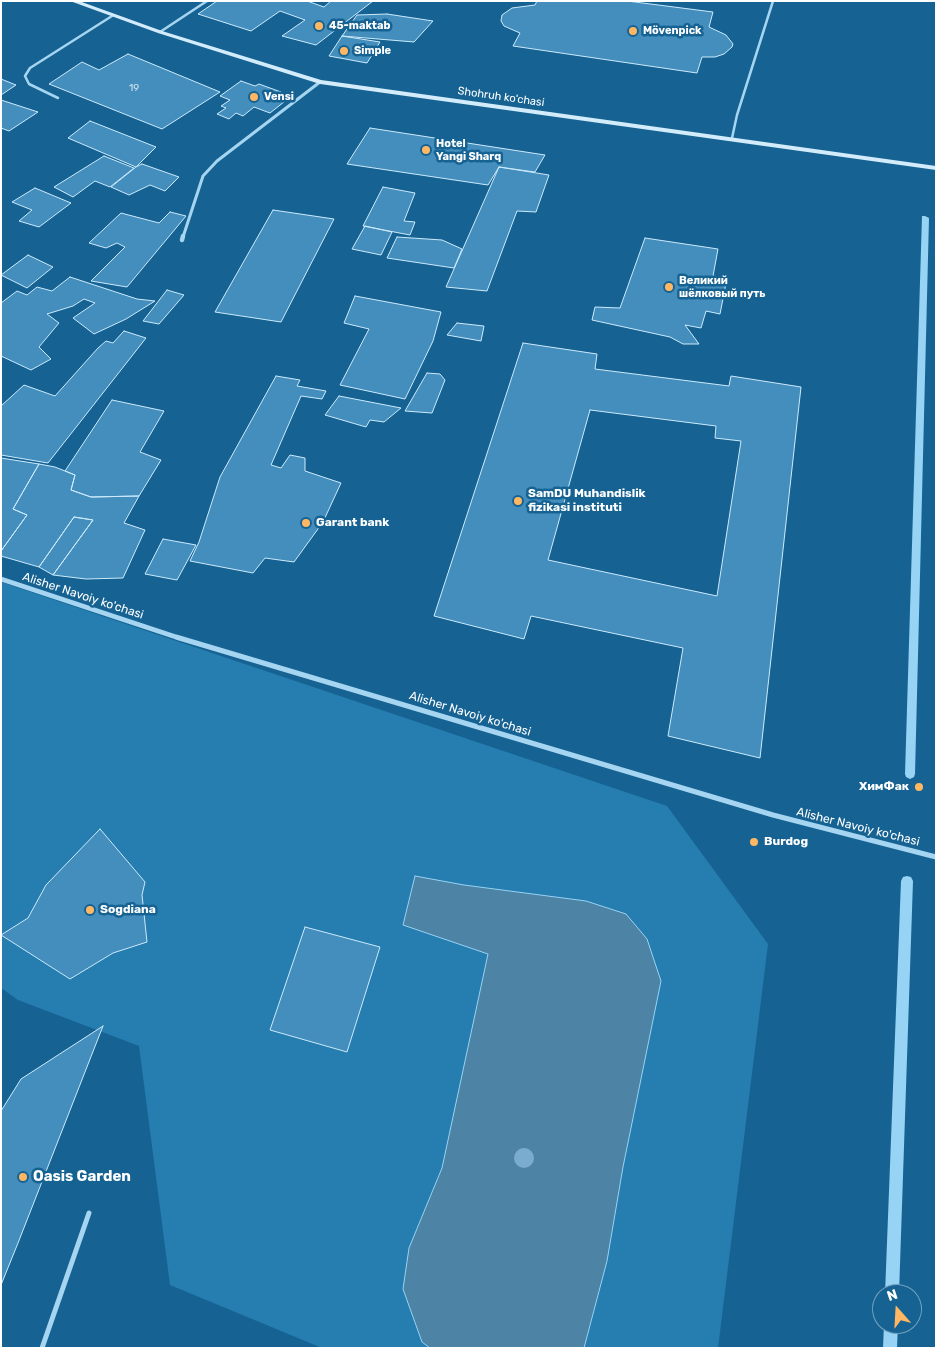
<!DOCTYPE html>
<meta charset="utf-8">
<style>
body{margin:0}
#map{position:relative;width:937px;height:1349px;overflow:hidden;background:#166393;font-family:Rubik,sans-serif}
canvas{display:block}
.frame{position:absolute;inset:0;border:2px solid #fff;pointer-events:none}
.north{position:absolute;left:872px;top:1284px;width:50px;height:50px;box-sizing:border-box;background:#166393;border:1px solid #73a1be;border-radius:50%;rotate:341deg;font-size:14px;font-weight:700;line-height:20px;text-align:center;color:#fff}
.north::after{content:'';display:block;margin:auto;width:18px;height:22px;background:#ffb764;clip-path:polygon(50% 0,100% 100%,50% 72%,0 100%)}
</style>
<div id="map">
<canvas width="937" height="1349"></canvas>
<div class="frame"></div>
<div class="north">N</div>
</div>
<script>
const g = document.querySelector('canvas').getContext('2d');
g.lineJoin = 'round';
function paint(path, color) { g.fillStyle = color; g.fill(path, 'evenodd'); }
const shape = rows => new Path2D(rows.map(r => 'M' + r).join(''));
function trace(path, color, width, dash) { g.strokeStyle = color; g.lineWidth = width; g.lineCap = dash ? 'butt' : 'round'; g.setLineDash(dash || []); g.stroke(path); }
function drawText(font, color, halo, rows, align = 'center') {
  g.font = font + ' Rubik,sans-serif'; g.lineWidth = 5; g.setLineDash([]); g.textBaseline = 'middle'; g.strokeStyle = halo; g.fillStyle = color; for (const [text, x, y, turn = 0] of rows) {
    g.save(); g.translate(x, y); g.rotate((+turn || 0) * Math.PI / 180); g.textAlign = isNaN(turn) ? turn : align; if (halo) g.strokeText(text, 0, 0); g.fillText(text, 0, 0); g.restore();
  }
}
paint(shape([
 [1,582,667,806,768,944,718,1348,322,1348,170,1285,139,1046,18,1000,1,988]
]), '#257db0');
const water = shape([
 [415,876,464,885,586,901,626,914,647,939,661,981,623,1167,607,1261,584,1348,430,1348,422,1342,403,1289,409,1248,442,1168,488,954,403,925,415,876]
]);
paint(water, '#4d83a4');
trace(water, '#97d3f4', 1);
paint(shape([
 [922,216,925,216,929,218,915,774,914,777,910,779,906,777,905,774,922,216],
 [907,876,911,877,913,881,899,1294,885,1294,901,881,903,877,907,876],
 [884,1324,898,1324,897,1348,883,1348,884,1324]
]), '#97d3f4');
const building = shape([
 [217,1,307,1,324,7,331,1,373,1,316,45,282,36,305,20,280,11,251,31,198,14,217,1],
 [537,1,627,1,713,12,709,27,726,35,733,44,732,47,724,54,715,57,702,57,697,73,513,46,520,33,504,26,501,21,502,15,512,8,535,5,537,1],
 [387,14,433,21,414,42,342,36,357,15,387,14],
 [342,36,380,42,367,63,329,56,342,36],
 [128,54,220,92,162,129,49,84,82,62,99,70,128,54],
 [1,79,16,85,1,95,1,79],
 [241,81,255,86,259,84,281,92,278,94,289,98,270,113,254,107,243,116,236,113,229,119,217,114,226,108,221,106,230,100,220,96,241,81],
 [1,100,38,112,9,131,1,128,1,100],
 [90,121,156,147,136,167,68,138,90,121],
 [370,128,545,155,535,172,499,167,488,185,347,164,370,128],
 [104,156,134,168,110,187,95,181,73,197,54,187,104,156],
 [142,164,179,177,165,191,150,185,129,195,111,187,136,167,142,164],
 [499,167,549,175,536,212,517,211,487,291,446,287,499,167],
 [383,187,415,193,404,221,415,222,410,235,363,226,383,187],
 [35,188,71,203,39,227,19,221,32,210,12,202,35,188],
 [273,210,334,219,281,322,215,312,273,210],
 [170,212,186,216,127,287,91,281,125,247,117,243,106,248,89,243,121,213,159,223,170,212],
 [365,226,392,232,381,255,352,249,365,226],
 [397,237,442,240,462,249,454,268,387,258,397,237],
 [645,238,718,249,713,276,727,278,720,314,706,311,701,328,685,325,699,344,683,344,670,337,592,320,595,307,620,308,645,238],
 [28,255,53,267,27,288,1,275,28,255],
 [70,277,137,299,155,301,126,319,94,334,73,318,95,303,84,299,73,306,47,314,59,323,39,347,51,359,31,370,1,356,1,303,17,291,27,295,37,287,52,291,70,277],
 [167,290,184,295,159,324,143,321,167,290],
 [355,296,441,312,433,341,405,399,340,385,369,329,344,323,355,296],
 [457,323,484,326,481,341,447,335,457,323],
 [124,331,146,338,48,463,1,455,1,406,24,385,55,396,98,348,106,341,113,343,124,331],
 [523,343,597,354,595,369,729,386,731,376,801,387,760,758,668,736,683,648,531,616,524,639,434,616,523,343],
 [590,410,716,426,715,438,741,441,717,596,548,560,590,410],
 [427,373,440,374,445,380,432,413,405,411,427,373],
 [276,376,300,380,297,386,326,391,322,399,301,396,271,465,281,468,290,455,305,458,305,471,341,483,323,522,294,562,265,558,253,573,190,561,199,542,220,477,276,376],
 [339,396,401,408,384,422,370,420,366,427,325,415,339,396],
 [112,400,164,411,140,452,161,460,139,496,91,497,71,490,75,475,65,471,112,400],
 [1,458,39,464,13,509,27,515,1,551,1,458],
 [39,464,55,467,75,475,71,490,91,497,139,496,124,523,145,530,123,578,86,579,53,575,93,520,74,517,39,567,1,556,1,551,27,515,13,509,39,464],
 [74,517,93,520,53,575,39,567,74,517],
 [163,539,196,545,177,580,145,574,163,539],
 [100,829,145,882,142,895,147,942,113,953,70,979,1,935,28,918,46,885,100,829],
 [305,927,380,947,347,1052,270,1030,305,927],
 [103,1026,18,1243,1,1285,1,1111,21,1079,103,1026]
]);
paint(building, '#438ebd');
trace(building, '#cceafc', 1);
trace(shape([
 [160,32,207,1],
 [58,98,29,84,25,76,30,68,112,16],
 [732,138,737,115,773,1]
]), '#a5d5f1', 2.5);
trace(shape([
 [42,1348,89,1213]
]), '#a5d5f1', 5);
trace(shape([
 [183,237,203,176,217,161,320,82]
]), '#a5d5f1', 3);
trace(shape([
 [182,240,183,236]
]), '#a5d5f1', 4.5);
trace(shape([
 [1,579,176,637,773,815,936,857]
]), '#a5d5f1', 5);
paint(shape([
 [70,1,79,1,162,31,321,80,936,166,936,170,320,84,158,33,70,1]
]), '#d3ecfb');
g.fillStyle = '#7aadcd';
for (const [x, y] of [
 [524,1158]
]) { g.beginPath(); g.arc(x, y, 10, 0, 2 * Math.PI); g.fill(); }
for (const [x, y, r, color] of [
 [319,26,5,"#ffb764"],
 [633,31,5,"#ffb764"],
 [344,51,5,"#ffb764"],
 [254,97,5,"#ffb764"],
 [426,150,5,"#ffb764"],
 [669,287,5,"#ffb764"],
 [518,501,5,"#ffb764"],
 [306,523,5,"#ffb764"],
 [919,787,5,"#ffb764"],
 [754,842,5,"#ffb764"],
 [90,910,5,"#ffb764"],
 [23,1177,5,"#ffb764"]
]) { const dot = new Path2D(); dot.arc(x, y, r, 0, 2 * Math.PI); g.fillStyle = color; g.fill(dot); trace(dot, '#166393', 2); }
drawText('10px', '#d0e3ee', null, [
 ["19",134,88]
]);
drawText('bold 11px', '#fff', '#166393', [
 ["45-maktab",329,26],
 ["Mövenpick",643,31],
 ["Simple",354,51],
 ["Vensi",264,97],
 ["Hotel",436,144],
 ["Yangi Sharq",436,157],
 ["Великий",679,281],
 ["шёлковый путь",679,294]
], 'left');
drawText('11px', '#fff', '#166393', [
 ["Shohruh ko'chasi",501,97,8]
]);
drawText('bold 12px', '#fff', '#166393', [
 ["SamDU Muhandislik",528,494],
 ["fizikasi instituti",528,508],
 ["Garant bank",316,523],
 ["ХимФак",909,787,"right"],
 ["Burdog",764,842],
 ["Sogdiana",100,910]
], 'left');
drawText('12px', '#fff', '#166393', [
 ["Alisher Navoiy ko'chasi",83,596,18],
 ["Alisher Navoiy ko'chasi",470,714,17],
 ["Alisher Navoiy ko'chasi",858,827,14]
]);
drawText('bold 15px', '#fff', '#166393', [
 ["Oasis Garden",33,1177]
], 'left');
</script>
